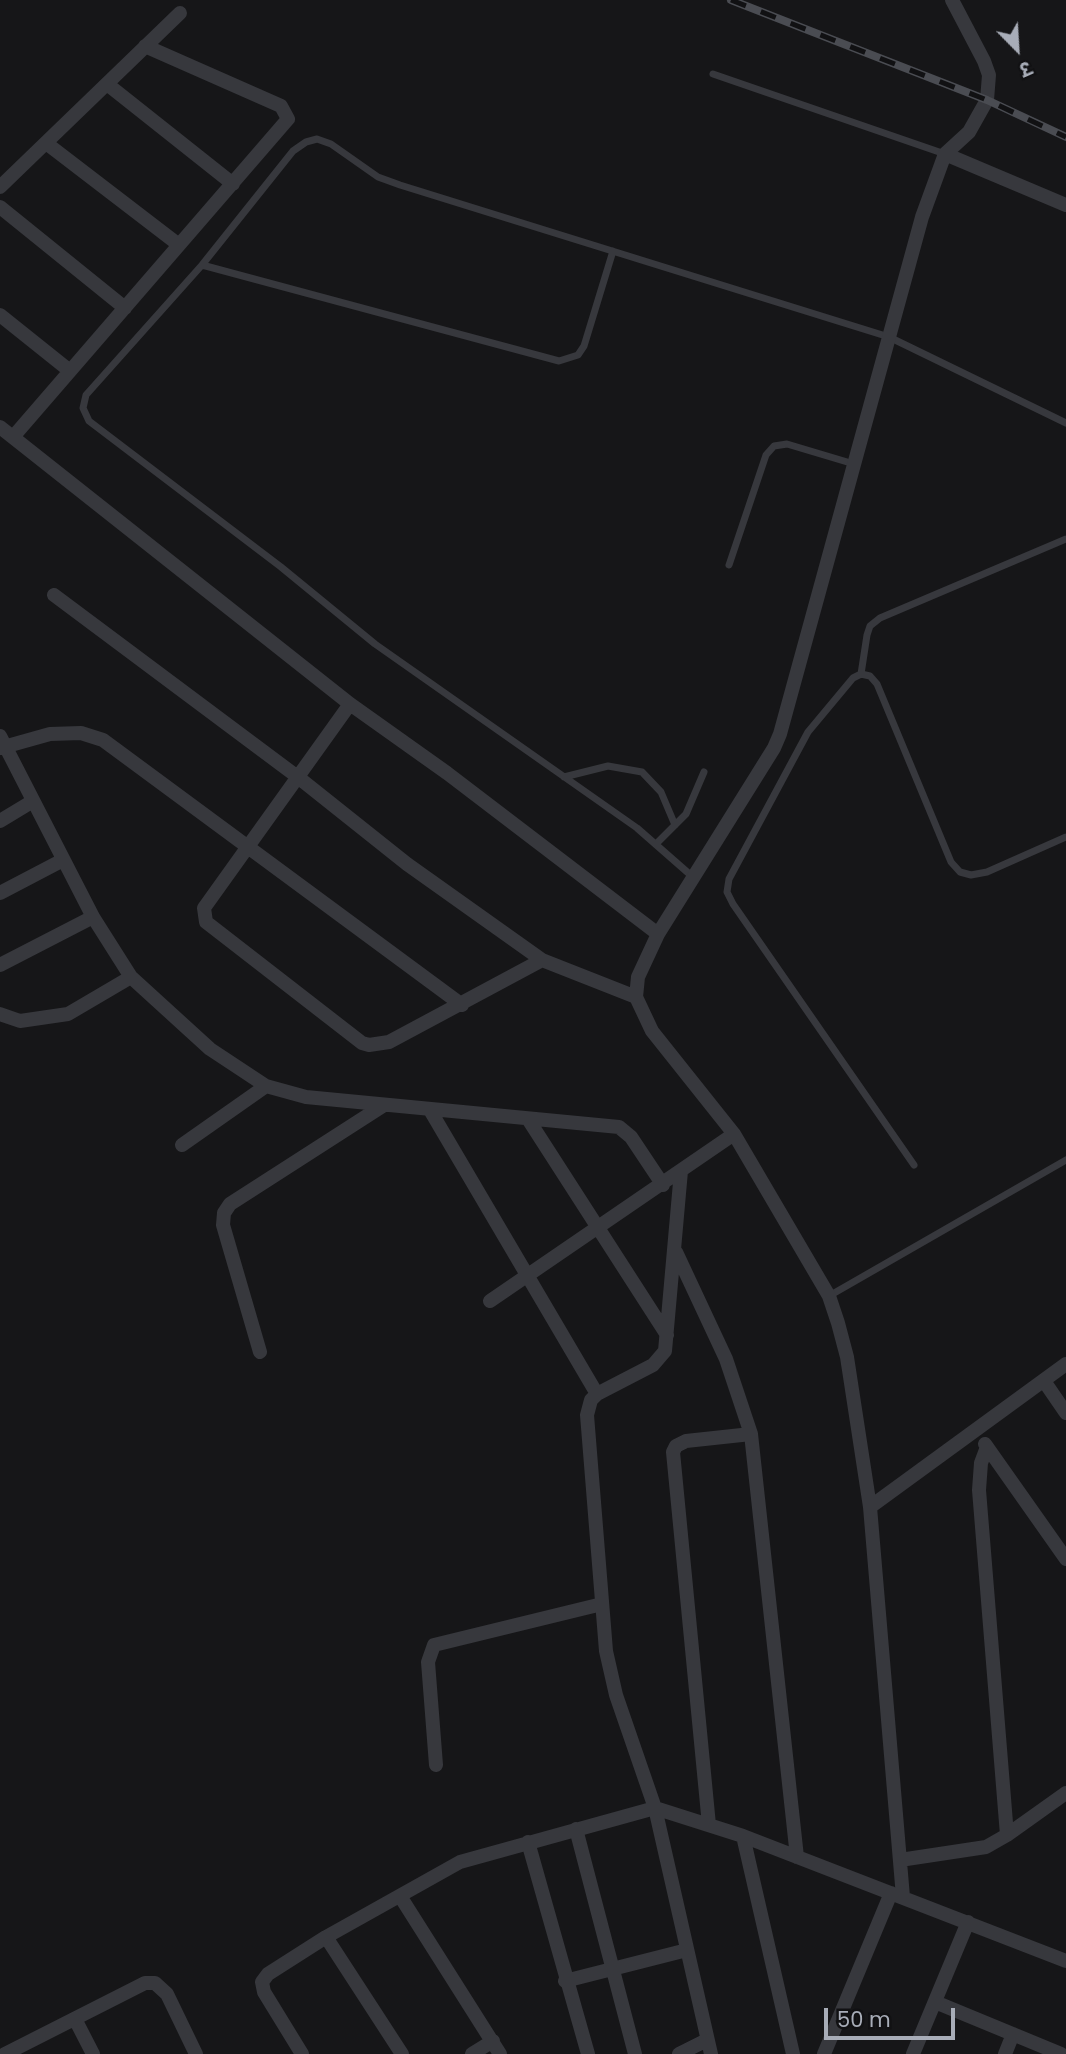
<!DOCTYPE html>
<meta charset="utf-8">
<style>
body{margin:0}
#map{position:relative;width:1066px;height:2054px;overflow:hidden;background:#161618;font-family:Poppins,"Noto Sans Devanagari",sans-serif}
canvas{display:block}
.north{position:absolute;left:982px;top:14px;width:70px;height:70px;-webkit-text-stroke:5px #111113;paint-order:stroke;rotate:156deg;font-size:19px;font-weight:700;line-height:28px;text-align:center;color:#a8adb8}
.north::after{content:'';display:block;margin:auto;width:24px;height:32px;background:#a8adb8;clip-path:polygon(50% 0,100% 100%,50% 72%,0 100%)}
.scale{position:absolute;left:824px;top:2008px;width:131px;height:32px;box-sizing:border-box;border:4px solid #a8adb8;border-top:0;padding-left:9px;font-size:21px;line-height:24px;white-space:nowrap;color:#a8adb8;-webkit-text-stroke:5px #111113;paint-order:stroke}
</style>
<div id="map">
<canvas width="1066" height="2054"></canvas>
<div class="north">उ</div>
<div class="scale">50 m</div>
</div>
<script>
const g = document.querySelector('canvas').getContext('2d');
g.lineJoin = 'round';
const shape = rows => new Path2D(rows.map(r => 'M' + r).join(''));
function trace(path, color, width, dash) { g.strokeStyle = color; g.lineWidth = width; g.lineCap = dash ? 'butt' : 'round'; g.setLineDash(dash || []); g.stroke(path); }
trace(shape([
 [713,74,945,154],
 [202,265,559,361,578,355,584,346,613,251],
 [729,565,766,455,774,446,787,444,854,464],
 [861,674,867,635,870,626,880,618,1066,539],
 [564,777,608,766,642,772,661,792,675,825],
 [657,843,686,814,704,772],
 [694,878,637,828,375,644,281,567,89,421,83,408,86,395,202,265,293,151,306,142,317,139,331,144,378,177,400,185,889,337,1066,423],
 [914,1165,733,904,727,892,729,879,808,732,853,678,861,674,870,676,877,684,951,862,960,872,971,875,987,872,1066,837],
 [829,1296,1066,1160]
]), '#37383d', 7);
trace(shape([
 [107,84,233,184],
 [46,143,179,245],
 [945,154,1066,205],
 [0,187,180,13],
 [0,207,125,308],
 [0,315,70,371],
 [0,427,350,704,447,773,658,934],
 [13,437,288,119,281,106,145,46],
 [54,595,299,778,407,864,542,960,636,997],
 [350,704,204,908,206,922,362,1043,369,1045,389,1042,542,960],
 [0,736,93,917,131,977,210,1049,266,1086,306,1097,619,1127,631,1137,663,1185],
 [0,748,50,734,81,733,103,740,462,1005],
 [0,821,33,801],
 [0,893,63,860],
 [0,965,93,917],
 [0,1014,20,1021,68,1014,131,977],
 [430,1110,597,1394],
 [528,1119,667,1335],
 [182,1145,266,1086],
 [681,1171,665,1351,653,1365,597,1394,591,1400,587,1415,606,1651,616,1695,655,1808,711,2054],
 [676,1252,726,1359,751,1434,797,1857],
 [490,1301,734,1134],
 [260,1352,223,1225,224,1213,230,1204,384,1105],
 [1044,1381,1066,1413],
 [985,1444,1066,1559],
 [987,1447,981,1463,979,1490,1007,1835],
 [870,1507,1066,1364],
 [436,1765,428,1662,434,1645,602,1604],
 [709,1825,673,1452,676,1446,686,1441,751,1434],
 [576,1829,635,2054],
 [743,1836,793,2054],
 [528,1842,588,2054],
 [900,1860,986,1847,1007,1835,1066,1793],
 [400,1896,500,2054],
 [903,1897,870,1507,847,1357,838,1323,829,1296,734,1134,652,1031,636,997,638,977,658,934,774,748,780,734,922,217,945,154,969,132,987,100,989,75,984,61,952,0],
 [326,1937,402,2054],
 [565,1981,687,1950],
 [935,2002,1061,2054],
 [75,2019,93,2054],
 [5,2054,145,1983,155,1983,167,1994,196,2054],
 [302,2054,264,1992,262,1982,268,1974,326,1937,460,1862,655,1808,743,1836,1066,1961],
 [472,2054,493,2041],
 [679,2054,707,2040],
 [824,2054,891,1893],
 [913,2054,968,1922],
 [1005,2054,1013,2034]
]), '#37383d', 14);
const rail = shape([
 [731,0,987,100,1066,137]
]);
trace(rail, '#4a4c52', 8);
trace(rail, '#111113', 5, [16]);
</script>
